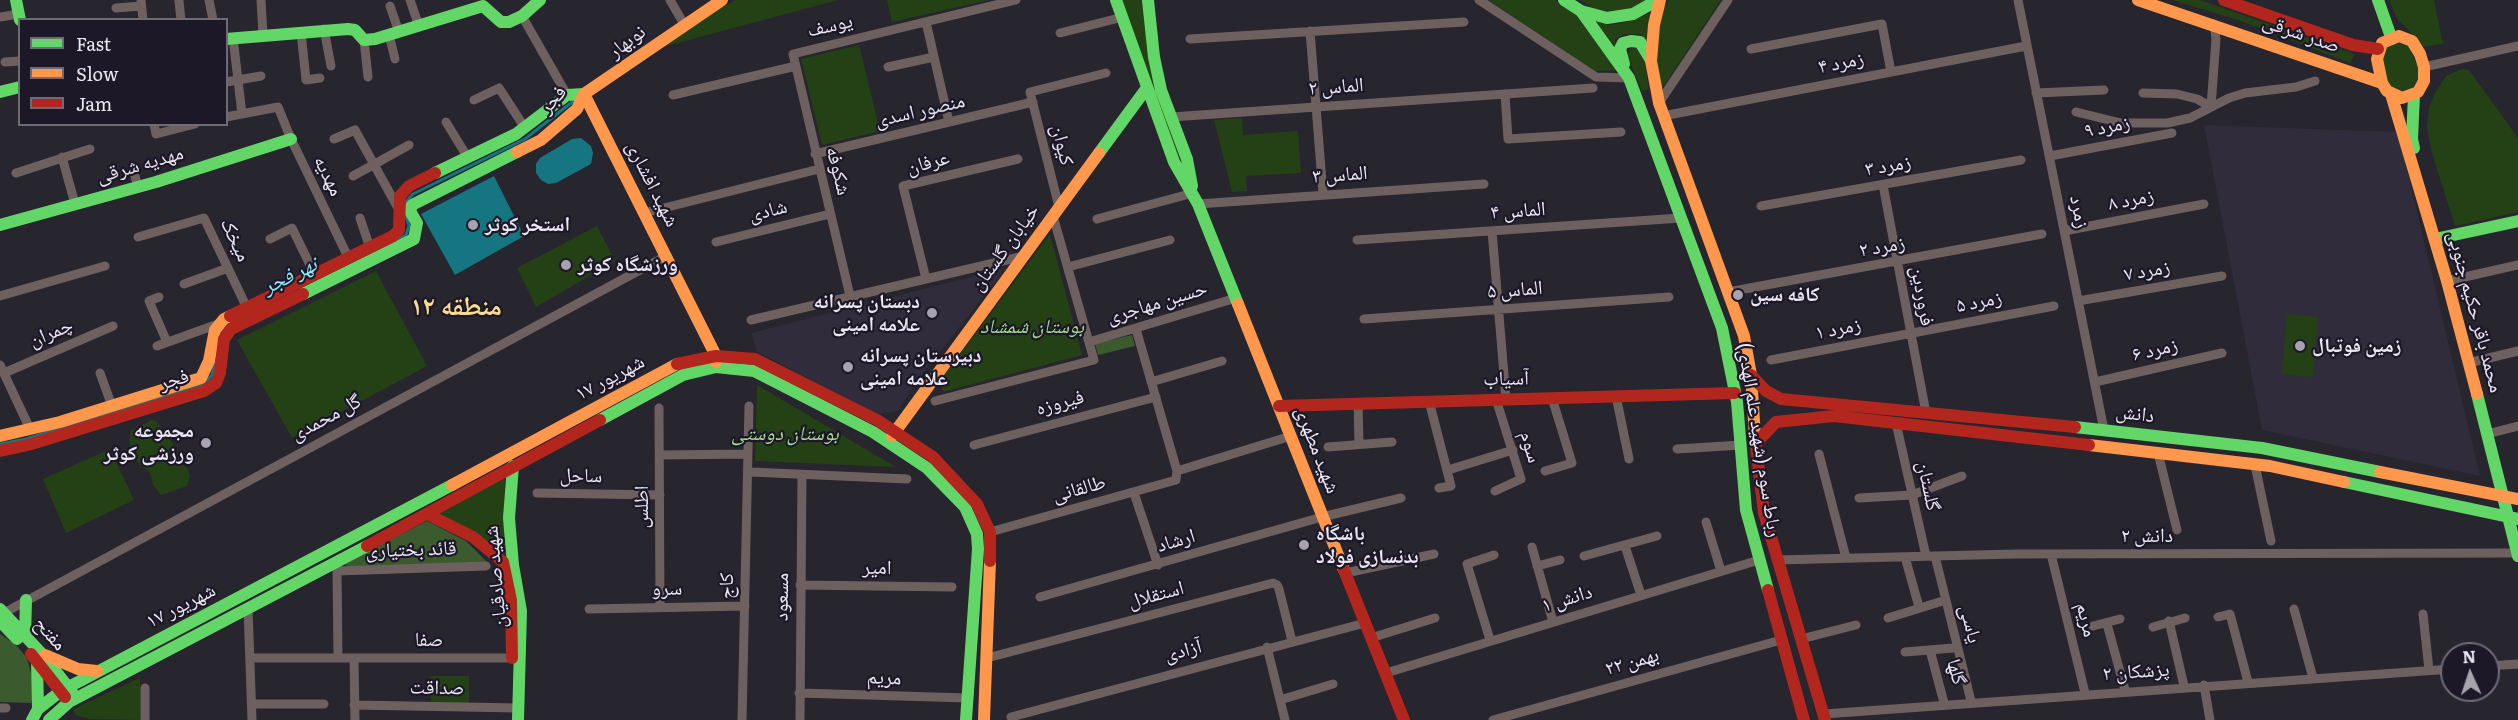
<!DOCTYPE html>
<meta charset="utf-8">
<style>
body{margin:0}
#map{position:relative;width:2518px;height:720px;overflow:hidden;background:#27252e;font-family:Literata,serif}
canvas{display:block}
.legend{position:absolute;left:18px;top:18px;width:210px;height:108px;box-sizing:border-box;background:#1c1828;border:2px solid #6e6b79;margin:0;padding:8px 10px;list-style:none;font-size:18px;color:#eae7f3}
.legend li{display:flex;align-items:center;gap:12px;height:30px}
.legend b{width:30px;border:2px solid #6e6b79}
.north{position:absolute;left:2440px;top:642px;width:60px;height:60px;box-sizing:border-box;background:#1c1828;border:2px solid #6e6b79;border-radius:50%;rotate:357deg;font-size:16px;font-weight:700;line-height:24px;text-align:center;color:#eae7f3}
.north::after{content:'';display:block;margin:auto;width:21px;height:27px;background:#a6a3ae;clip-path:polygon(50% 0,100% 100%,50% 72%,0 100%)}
</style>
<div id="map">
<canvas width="2518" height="720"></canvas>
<ul class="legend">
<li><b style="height:8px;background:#63d668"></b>Fast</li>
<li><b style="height:8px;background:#ff974d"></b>Slow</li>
<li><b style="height:8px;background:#b3261e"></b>Jam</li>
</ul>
<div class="north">N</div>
</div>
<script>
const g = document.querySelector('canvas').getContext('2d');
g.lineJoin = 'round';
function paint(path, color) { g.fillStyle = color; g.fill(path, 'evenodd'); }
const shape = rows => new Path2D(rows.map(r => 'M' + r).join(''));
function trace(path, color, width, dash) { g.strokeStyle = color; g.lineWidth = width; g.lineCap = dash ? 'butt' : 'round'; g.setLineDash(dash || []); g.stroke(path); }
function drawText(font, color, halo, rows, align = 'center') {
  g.font = font + ' Literata,"Noto Naskh Arabic",serif'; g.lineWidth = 4.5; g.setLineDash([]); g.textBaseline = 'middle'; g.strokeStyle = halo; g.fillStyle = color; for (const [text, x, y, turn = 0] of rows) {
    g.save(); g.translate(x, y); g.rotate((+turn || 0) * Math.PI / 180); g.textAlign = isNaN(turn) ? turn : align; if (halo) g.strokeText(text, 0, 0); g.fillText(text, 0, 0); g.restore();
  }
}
paint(shape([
 [2204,125,2398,132,2480,476,2262,430],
 [1006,268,917,381,898,411,877,414,757,352,751,333]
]), '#312c3b');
paint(shape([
 [736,0,838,0,659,48,699,19],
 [887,0,989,0,892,22],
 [1121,0,1144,0,1191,186,1189,187],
 [1488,0,1555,0,1578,16,1619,70,1595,71],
 [1580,0,1649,0,1631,9,1613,12,1594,9],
 [1669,0,1721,0,1661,90,1657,60,1658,37,1664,8],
 [2172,0,2200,0,2355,54,2350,63,2238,20],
 [2389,0,2434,0,2443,44,2424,47,2397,18],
 [1652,13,1648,23,1647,43,1641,34,1624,34,1615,40,1616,49,1596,21,1610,25,1623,23],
 [2400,43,2410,47,2418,68,2418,80,2411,88,2403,92,2390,86,2383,73,2382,52,2388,45],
 [859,45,880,131,822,145,801,59],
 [1632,48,1641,49,1644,56,1649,89,1642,91,1628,58,1629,50],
 [2462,69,2469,70,2518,138,2518,212,2455,226,2431,150,2427,128,2429,108,2435,93,2446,76],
 [1242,118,1243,135,1298,131,1301,173,1246,176,1247,191,1232,192,1214,120],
 [597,226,615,261,536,307,517,268],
 [1050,234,1082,355,943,392,940,381],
 [376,271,427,366,292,438,237,340],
 [2287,314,2318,317,2313,377,2282,374],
 [757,385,896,467,755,461],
 [152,420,156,421,169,437,175,448,176,459,188,469,190,477,187,486,161,495,153,485,150,473,139,464,132,452,129,441,131,430],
 [110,449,134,500,66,533,43,479],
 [505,478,504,516,505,556,439,513],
 [430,676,469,676,469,703,431,704],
 [140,678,140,720,90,719,76,715,73,709]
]), '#244116');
paint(shape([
 [1132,335,1135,346,1098,355,1095,344],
 [427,521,466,541,487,562,348,567,344,563],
 [0,634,16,645,27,658,35,688,31,703,0,702]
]), '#3b5a2e');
paint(shape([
 [581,138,591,146,593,153,591,164,556,183,548,184,541,180,536,173,536,164,540,158,572,139],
 [494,176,524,236,455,275,421,214]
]), '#157682');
trace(shape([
 [406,207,406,202,413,194,525,139,576,99],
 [395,241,406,235,409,226,405,213],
 [0,444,26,439,204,384,212,375,215,362]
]), '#157682', 3);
trace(shape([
 [141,0,143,20],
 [209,0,213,20],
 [261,0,263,35],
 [410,0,419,26],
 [670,0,684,24],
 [1479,0,1596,77,1629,78],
 [2018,0,2104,430],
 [179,1,181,20],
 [390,6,399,32],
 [116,8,141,6],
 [522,16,567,95],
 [0,17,19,14],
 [926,22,949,122],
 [324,29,331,66],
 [1310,31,1323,194],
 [301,32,306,80,320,78],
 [1060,33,1123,17],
 [389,35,395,59],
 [233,38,242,114],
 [1190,39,1464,22],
 [364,40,368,77],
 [1751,49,1882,24,1891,72],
 [5,62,20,61],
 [888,67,934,57],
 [2424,67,2518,46],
 [226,82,261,76],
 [2036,93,2104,90],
 [2143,93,2177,94,2197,99,2211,107,2216,39,2214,24],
 [1505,94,1508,139,1621,132],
 [673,95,796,66],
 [474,100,499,88,525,128],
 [1659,103,1728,0],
 [2076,112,2121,123,2167,123,2190,118,2229,98,2245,93,2296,87,2315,81],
 [1663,116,2026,46],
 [226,117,278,107,291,139,349,259],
 [1171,117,1593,88],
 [446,122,468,158],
 [154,124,156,134,195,124],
 [334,139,355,130,398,208],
 [815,154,1033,102],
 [2050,156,2172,133],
 [62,157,75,204],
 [133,169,138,187],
 [16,173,90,149],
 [353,176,409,145],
 [1883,185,1926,413],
 [1198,204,1484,184],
 [1761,206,2021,160],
 [1059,207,1030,92,1106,73],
 [644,213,819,169],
 [360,218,370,248],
 [1097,219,1193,193],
 [1492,231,1506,399],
 [2064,231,2204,204],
 [138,237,204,218,247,308],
 [270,239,292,228,315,275],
 [1357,240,1681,218],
 [716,242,830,214],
 [1068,267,1170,240],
 [926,279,903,186,1018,159],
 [2447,281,2518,265],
 [184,284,228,268],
 [1728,292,2042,234],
 [0,296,105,266],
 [850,296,793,54,1016,0],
 [159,297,149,301,167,342],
 [2078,301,2222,276],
 [1364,319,1669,297],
 [751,320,1024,256],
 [1089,342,1236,298],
 [157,346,218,324],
 [1771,360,2054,306],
 [2468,363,2518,351],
 [0,365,30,429],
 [4,373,113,326],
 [100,373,112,406],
 [1151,382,1222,361],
 [2095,382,2222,353],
 [1616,396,1629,459],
 [935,401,1094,360,1053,216],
 [1429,401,1451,486,1439,488],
 [1358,403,1359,444],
 [659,408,660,607],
 [1896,423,1926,556],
 [2487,434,2518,426],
 [974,445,1156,397],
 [1328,447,1392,442],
 [1677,449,1741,445],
 [2158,453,2177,530],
 [1819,454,1846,558],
 [660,455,748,454],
 [2255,465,2271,541],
 [1448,470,1513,450],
 [1177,471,1291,436],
 [1545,471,1572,463,1552,398],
 [751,472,907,479],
 [1495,491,1521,479,1496,399],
 [537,493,660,495],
 [1134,493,1158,565],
 [1859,498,1912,495,1962,476],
 [1706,522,1721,571],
 [990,532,1176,480,1177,471,1136,329],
 [1625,546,1641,595],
 [1532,547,1553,622],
 [2051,554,2085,693],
 [1584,556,1657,536],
 [1935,556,1971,701],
 [1905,557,1919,607],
 [1777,560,2015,554,2518,553],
 [1537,566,1560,560],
 [337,567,338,658],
 [337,571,486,566],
 [1346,573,1434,554],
 [800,585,952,587],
 [1040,597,1322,517,1401,498],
 [248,608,252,720],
 [589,609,745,606],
 [2294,609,2313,678],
 [2423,614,2429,670],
 [0,615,666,256],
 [2218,617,2230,614,2248,682],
 [1888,618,1946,600],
 [2169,621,2184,686],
 [2107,624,2125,690],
 [2093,626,2120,619],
 [2153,627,2185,618],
 [1371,638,1435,618],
 [1801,639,1856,625],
 [1490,640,1467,564,1494,555],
 [1267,647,1285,720],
 [1930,650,1944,703],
 [1905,652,1953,648],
 [250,658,518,658],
 [354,658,355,720],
 [987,658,1273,583,1277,585,1279,589,1292,641],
 [2488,666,2518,664],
 [1386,673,1759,560],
 [2204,685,2210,720],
 [145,688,145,720],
 [799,693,968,698],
 [1280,700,1333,684],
 [252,704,324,704],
 [354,705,518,708],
 [0,708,6,708],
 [1824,714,2452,669],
 [1011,717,1365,623],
 [742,720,749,406],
 [800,720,802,475],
 [1493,720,1781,640]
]), '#6e605f', 9);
trace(shape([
 [16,0,20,20],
 [1116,0,1174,162,1198,204,1238,304],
 [1148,0,1154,57,1161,90,1187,159,1192,186],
 [1564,0,1581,11,1607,18,1633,14,1658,0],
 [2378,0,2391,37],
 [1581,11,1629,78,1722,328,1737,402,1746,510,1768,590],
 [226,39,348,29,355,30,364,40,375,39,483,6,501,22,509,22,522,16,540,0],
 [1624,64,1620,49,1623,43,1631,41,1640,42,1651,60],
 [0,92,20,87],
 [2414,95,2412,139,2414,148],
 [1099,153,1146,89],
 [435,173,516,134,567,95,584,94],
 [0,225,156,182,291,139],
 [2435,239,2518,221],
 [303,294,414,239,417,223,410,211,412,205,517,152],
 [2477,394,2518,556],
 [600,420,683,375,716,367,754,371,873,432,927,468,965,507,977,534,978,549,966,720],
 [2075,427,2262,448,2380,472],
 [513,466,509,518,513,565,521,611,518,720],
 [2344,482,2518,519],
 [0,609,42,654,72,692],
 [0,621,17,639],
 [25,635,26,600],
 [37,661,38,709],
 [32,720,38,709,61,691,452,485],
 [49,720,69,702,367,546]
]), '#63d668', 12);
trace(shape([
 [1660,0,1654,25,1651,61,1659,103,1744,336,1751,375,1755,437],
 [2138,0,2382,83],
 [2399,36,2412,41,2420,54,2424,67,2424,81,2418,92,2402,98,2387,91,2382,83,2377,59,2382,43,2399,36],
 [584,94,716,356,716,362],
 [2391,94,2447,281,2477,394],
 [517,152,541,140,577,109,584,94,722,0],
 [1238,304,1344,570],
 [0,436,60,422,201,378,209,361,215,330,224,319,230,316],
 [892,436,1099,153],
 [2089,445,2270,466,2344,482],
 [2380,472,2518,499],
 [452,485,677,364],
 [45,655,78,669,97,671],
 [984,720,990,561]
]), '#ff974d', 12);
trace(shape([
 [2224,0,2353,45,2378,49],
 [230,316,393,236,399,230,400,196,409,186,435,173],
 [677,364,716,356,755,359,877,420,933,457,977,504,990,532,990,561],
 [1751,375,1766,391,1781,399,2075,427],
 [1279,406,1735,393],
 [1755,437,1764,513,1825,720],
 [1755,444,1776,422,1834,416,2089,445],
 [0,451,28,445,204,391,216,383,220,373,224,339,231,329,303,294],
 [427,514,473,537,503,562,511,600,512,658],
 [367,546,600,420],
 [1344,570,1404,720],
 [1768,590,1804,720],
 [31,654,65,697]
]), '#b3261e', 12);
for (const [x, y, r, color] of [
 [473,225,6,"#a6a3ae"],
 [566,265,6,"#a6a3ae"],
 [1738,295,6,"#a6a3ae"],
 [932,313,6,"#a6a3ae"],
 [2300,346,6,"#a6a3ae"],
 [848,367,6,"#a6a3ae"],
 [206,443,6,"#a6a3ae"],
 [1304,545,6,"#a6a3ae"]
]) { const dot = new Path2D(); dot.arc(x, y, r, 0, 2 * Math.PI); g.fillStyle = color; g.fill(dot); trace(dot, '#1c1828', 2); }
drawText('20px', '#eae7f3', '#1c1828', [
 ["یوسف",830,26,-13],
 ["صدر شرقی",2301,34,19],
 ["نوبهار",627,42,-37],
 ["زمرد ۴",1841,63,-11],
 ["الماس ۲",1336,87,-4],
 ["فجر",553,100,-48],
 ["منصور اسدی",920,111,-13],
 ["زمرد ۹",2107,127,-11],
 ["کیوان",1062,145,76],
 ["عرفان",928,163,-15],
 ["مهدیه شرقی",140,165,-16],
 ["زمرد ۳",1888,166,-10],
 ["شکوفه",838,171,76],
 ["الماس ۳",1340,175,-4],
 ["مهدیه",328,176,64],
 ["شهید افشاری",652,184,63],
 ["زمرد ۸",2131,200,-11],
 ["شادی",768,211,-14],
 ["الماس ۴",1518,211,-4],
 ["زمرد",2079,212,79],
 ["میخک",235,240,65],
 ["زمرد ۲",1882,247,-10],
 ["خیابان گلستان",1005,248,-54],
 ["زمرد ۷",2147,271,-10],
 ["الماس ۵",1515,290,-4],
 ["فروردین",1922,296,80],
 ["زمرد ۵",1979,302,-11],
 ["حسین مهاجری",1157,303,-17],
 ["محمد باقر حکیم جنوبی",2475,312,75],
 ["زمرد ۱",1838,329,-11],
 ["چمران",51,333,-23],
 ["زمرد ۶",2155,350,-13],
 ["۱۷ شهریور",610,378,-28],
 ["آسیاب",1506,379,-1],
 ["فجر",174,380,-17],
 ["فیروزه",1060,403,-15],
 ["دانش",2135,414,7],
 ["گل محمدی",326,418,-28],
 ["رباط سوم (شهید علم الهدی)",1759,440,81],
 ["سوم",1530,447,73],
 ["شهید مطهری",1317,450,69],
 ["ساحل",581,476,1],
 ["گلستان",1928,486,78],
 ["طالقانی",1079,489,-15],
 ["اطلس",642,507,-90],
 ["دانش ۲",2147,536],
 ["ارشاد",1176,541,-16],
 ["قائد بختیاری",411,550,-2],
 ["امیر",877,568,1],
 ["شهید صادقیان",496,577,-95],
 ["کاج",727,586,-89],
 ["سرو",667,589,-1],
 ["استقلال",1156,595,-15],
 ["مسعود",782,597,-89],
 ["دانش ۱",1567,599,-17],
 ["۱۷ شهریور",181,606,-27],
 ["مریم",2086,620,76],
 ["یاسی",1970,624,76],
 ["مفتح",50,634,48],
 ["صفا",429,640],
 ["آزادی",1183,651,-15],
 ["۲۲ بهمن",1632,662,-16],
 ["گلها",1956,672,75],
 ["پزشکان ۲",2136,672,-4],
 ["مریم",884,678,2],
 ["صداقت",437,688,1]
]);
drawText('bold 20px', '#eae7f3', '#1c1828', [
 ["استخر کوثر",485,225],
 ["ورزشگاه کوثر",578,265],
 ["کافه سین",1750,295],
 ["دبستان پسرانه",920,302,"right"],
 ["علامه امینی",920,325,"right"],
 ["زمین فوتبال",2312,346],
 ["دبیرستان پسرانه",860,356],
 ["علامه امینی",860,379],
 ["مجموعه",194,431,"right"],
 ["ورزشی کوثر",194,454,"right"],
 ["باشگاه",1316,534],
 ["بدنسازی فولاد",1316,557]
], 'left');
drawText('italic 20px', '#a5dc8e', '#1c1828', [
 ["بوستان شمشاد",1032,327],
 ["بوستان دوستی",785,434]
]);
drawText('italic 21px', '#8aeefc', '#1c1828', [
 ["نهر فجر",290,276,-26]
]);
drawText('bold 26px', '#f9db8f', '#1c1828', [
 ["منطقه ۱۲",456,307]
]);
</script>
